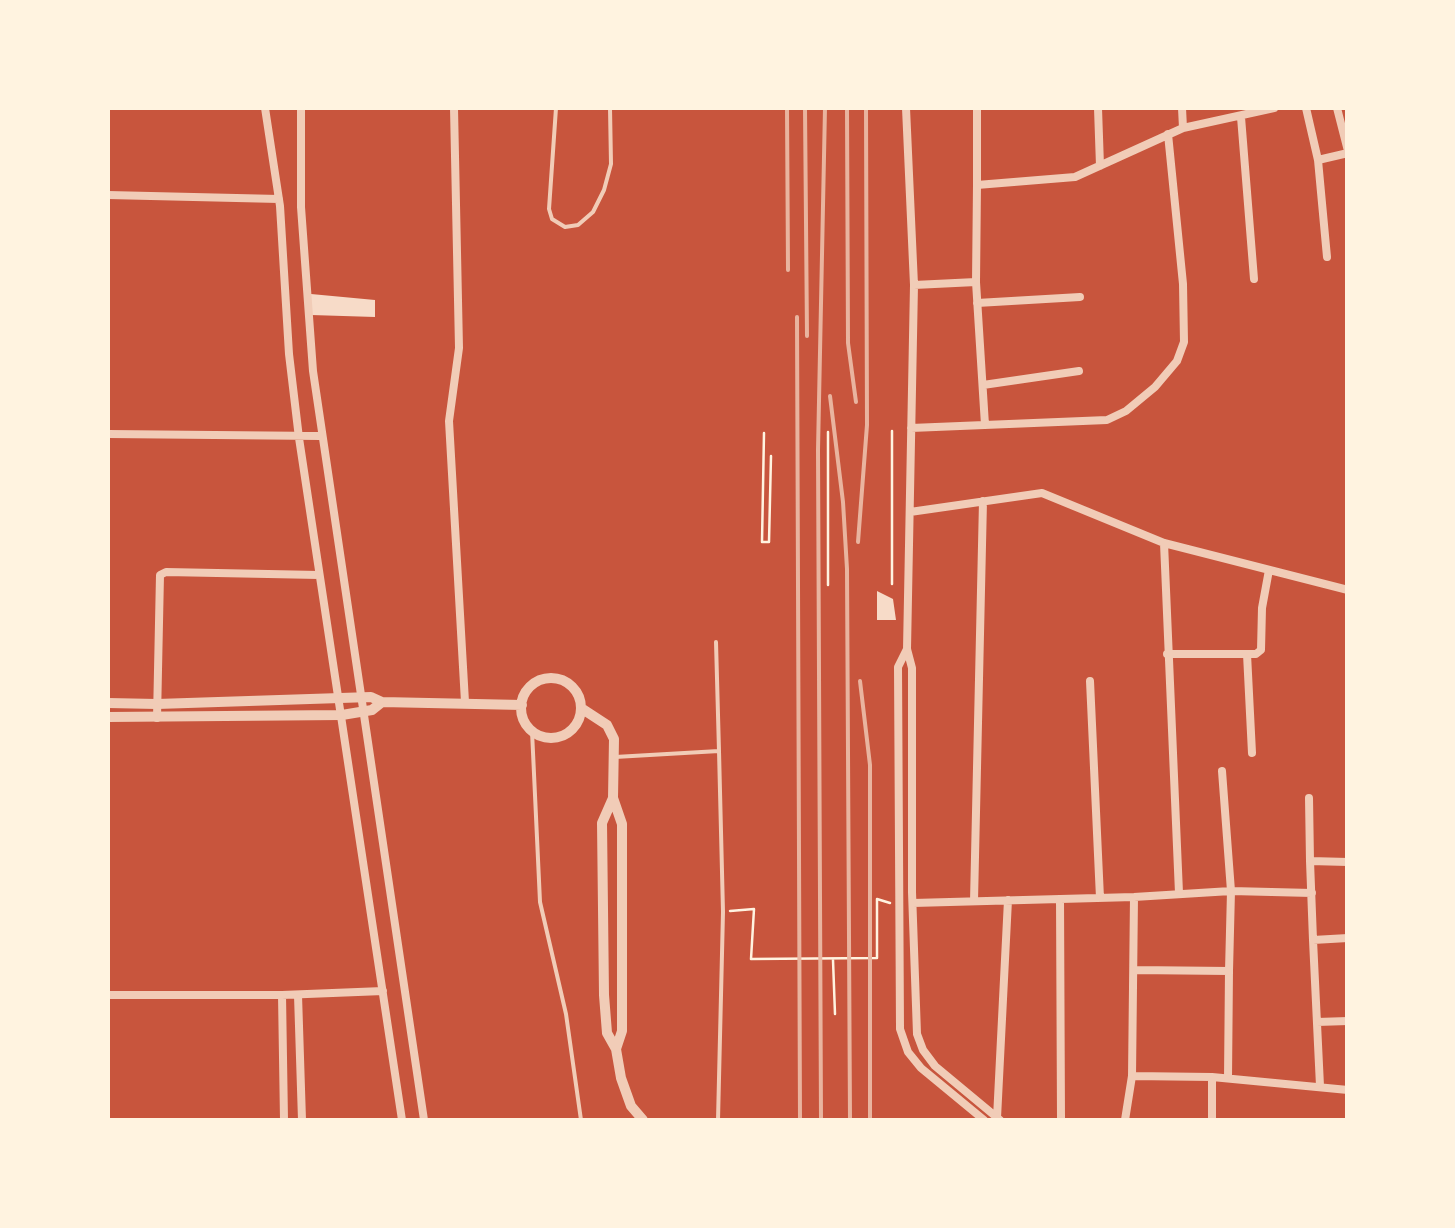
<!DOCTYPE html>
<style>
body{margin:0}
#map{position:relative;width:1455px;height:1228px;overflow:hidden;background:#c8553d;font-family:Helvetica,sans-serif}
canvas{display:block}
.frame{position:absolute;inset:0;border:110px solid #fff3e0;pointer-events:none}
</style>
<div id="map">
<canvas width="1455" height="1228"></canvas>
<div class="frame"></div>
</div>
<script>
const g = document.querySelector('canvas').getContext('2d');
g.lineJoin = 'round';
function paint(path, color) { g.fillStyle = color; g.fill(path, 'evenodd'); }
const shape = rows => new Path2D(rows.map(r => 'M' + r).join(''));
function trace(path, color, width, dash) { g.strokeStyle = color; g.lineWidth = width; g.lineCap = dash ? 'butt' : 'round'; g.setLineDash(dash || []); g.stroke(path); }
paint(shape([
 [311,294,375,300,375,317,311,315],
 [877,591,893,599,896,620,877,620]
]), '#f7dbc8');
trace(shape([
 [892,431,892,584],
 [828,432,828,585],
 [764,433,762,542,769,542,771,456],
 [730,911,754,909,751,959,877,958,877,899,890,903],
 [833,960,835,1014]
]), '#fff3e0', 2.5);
trace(shape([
 [556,108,549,209,552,219,565,227,578,225,593,212,604,190,611,164,610,108],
 [716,642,719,751],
 [532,731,540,902,566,1014,581,1120],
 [615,757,719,751,723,912,718,1120]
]), '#f1ccb7', 4);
trace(shape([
 [265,108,280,206,289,354,299,438,402,1120],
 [301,108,301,207,313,371,424,1120],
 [454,108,459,348,449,421,465,702],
 [906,108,914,285,907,649,912,668,912,892,917,1034,923,1050,935,1066,1000,1120],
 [1098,108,1100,166],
 [1182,108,1183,128],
 [1306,108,1318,160,1327,257],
 [1337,108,1348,151],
 [1241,117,1254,279],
 [1318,160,1348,153],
 [977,185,977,108],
 [108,195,279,199],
 [976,282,985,425],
 [914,285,976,282,977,185,1075,177,1183,128,1274,108],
 [977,303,1080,297],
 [983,385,1079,371],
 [911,428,1107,420,1126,411,1155,387,1177,361,1184,342,1183,284,1168,134],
 [108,434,321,436],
 [910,512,1042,493,1164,543,1348,590],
 [1164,543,1179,893],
 [907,649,898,667,900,1029,908,1052,921,1068,984,1120],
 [1167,654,1256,654,1261,650,1262,608,1269,570],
 [1247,654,1252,753],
 [1090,681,1100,898],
 [157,718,160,575,166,572,319,575],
 [1309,798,1310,861],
 [1348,862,1310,861,1313,940,1348,938],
 [1060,899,1061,1120],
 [974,901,983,501],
 [913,903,1134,897,1231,891,1312,893],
 [1313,940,1320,1086],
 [1134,970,1229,971,1231,891,1222,771],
 [108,995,282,995,383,991],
 [282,995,284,1120],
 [298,995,302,1120],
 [1317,1022,1348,1021],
 [1132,1076,1134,897],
 [1212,1077,1348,1090],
 [1228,1078,1229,971],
 [997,1118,1008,900],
 [1125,1120,1132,1076,1212,1077,1212,1120]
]), '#f1ccb7', 8);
trace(shape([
 '521 708a30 30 0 1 1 60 0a30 30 0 1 1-60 0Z',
 [108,703,157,704,371,697,382,702,522,705],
 [581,708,607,725,614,739,613,798,622,824,622,1031,616,1049],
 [108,717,342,715,372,710,382,702],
 [613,798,602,823,604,995,607,1033,616,1049,621,1078,631,1106,643,1120]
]), '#f1ccb7', 10);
trace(shape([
 [787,108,788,270],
 [805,108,807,336],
 [847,108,848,343,856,402],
 [797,317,800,1120],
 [830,396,843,502,847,569,850,1120],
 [858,542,867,425,866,108],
 [860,681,870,765,870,1120],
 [821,1120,818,450,825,108]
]), '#e9b49f', 4);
</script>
